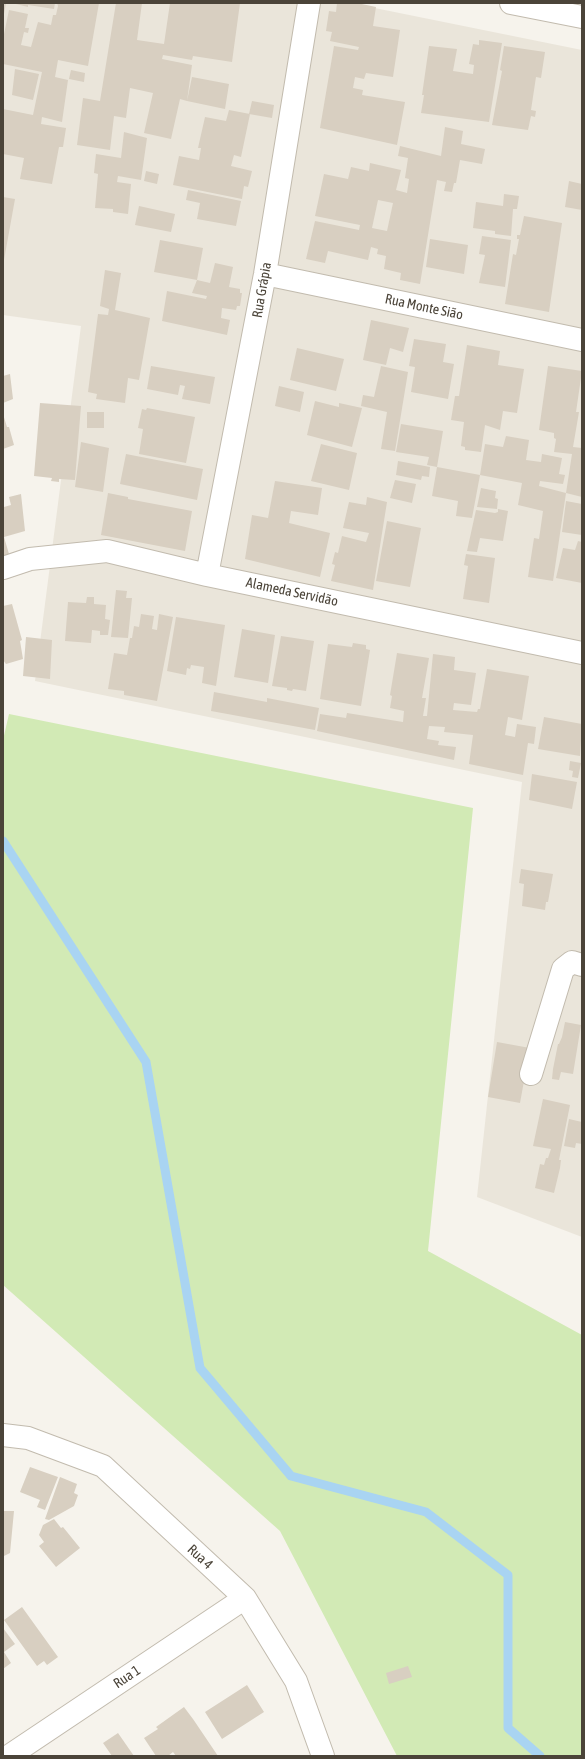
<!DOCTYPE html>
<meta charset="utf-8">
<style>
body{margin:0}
#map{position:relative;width:585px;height:1759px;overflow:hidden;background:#f6f3ec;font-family:"Asap Condensed",sans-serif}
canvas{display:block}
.frame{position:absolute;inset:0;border:4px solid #4b4439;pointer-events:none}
</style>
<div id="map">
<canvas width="585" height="1759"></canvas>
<div class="frame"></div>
</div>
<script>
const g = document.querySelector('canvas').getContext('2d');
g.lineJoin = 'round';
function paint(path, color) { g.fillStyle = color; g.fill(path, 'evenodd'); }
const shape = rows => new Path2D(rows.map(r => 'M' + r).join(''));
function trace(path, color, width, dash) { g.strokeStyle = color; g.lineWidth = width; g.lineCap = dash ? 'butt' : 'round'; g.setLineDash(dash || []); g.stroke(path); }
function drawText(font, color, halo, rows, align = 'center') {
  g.font = font + ' "Asap Condensed",sans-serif'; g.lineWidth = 3; g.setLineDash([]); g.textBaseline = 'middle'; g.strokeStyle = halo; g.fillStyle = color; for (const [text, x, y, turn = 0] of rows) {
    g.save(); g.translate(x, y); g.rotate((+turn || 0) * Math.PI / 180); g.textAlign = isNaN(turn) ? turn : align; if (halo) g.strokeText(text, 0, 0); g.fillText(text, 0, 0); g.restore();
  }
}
paint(shape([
 [3,3,350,3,582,50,582,1237,477,1197,522,782,35,681,81,326,3,315]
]), '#eae5da');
paint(shape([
 [9,714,473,808,428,1251,582,1335,582,1756,397,1756,280,1531,3,1285,3,740]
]), '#d2eab5');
trace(shape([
 [3,841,146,1062,200,1368,291,1476,426,1512,508,1575,508,1728,540,1756]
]), '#a9d4f2', 9);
paint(shape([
 [3,3,6,3,4,14,3,14],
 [12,3,55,3,54,9,28,5,28,7],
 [57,3,99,3,88,66,58,60,55,77,68,80,62,122,42,117,41,124,66,128,63,147,59,147,52,184,20,179,24,158,3,154,3,109,33,115,42,72,3,64,3,39,9,10,28,14,25,28,29,28,28,33,24,32,21,45,31,47,38,22,51,25,53,15,56,15,58,6],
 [116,3,142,3,137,40,164,44,170,3,240,3,232,62,193,56,192,60,163,55,162,59,192,65,187,101,180,99,171,139,144,133,153,93,130,88,126,118,114,116,110,150,77,145,83,98,100,101],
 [337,3,357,3,376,7,373,26,400,30,393,77,366,73,364,79,355,77,353,88,363,90,362,95,405,102,397,145,320,128,334,46,358,50,359,47,330,41,332,32,326,31,329,11,336,12],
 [479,40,502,43,489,122,421,113,424,95,422,95,429,46,457,49,453,71,473,74,474,65,469,64,473,44,479,45],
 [504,46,545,52,541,78,536,77,531,110,536,111,535,117,531,116,528,130,492,125,502,71,500,70],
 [15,69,39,74,33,100,12,95],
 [71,70,85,73,84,82,69,79],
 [192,77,229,84,225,109,187,101],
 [252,101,274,105,272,118,249,114],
 [229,110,250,114,241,157,234,155,231,166,252,171,248,187,244,186,242,199,173,185,179,156,199,160,201,148,198,148,205,117,226,121],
 [445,127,463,131,461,144,485,149,482,164,460,160,456,183,454,183,452,192,444,191,446,182,437,180,420,284,400,280,401,273,384,269,386,256,377,254,378,249,371,247,368,260,328,251,325,263,306,259,315,221,359,230,360,225,315,216,324,174,348,179,351,167,369,171,370,163,401,170,396,190,407,193,409,179,405,178,408,158,398,156,400,146,441,156],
 [378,200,393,203,387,231,372,228],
 [124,132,147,138,141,180,118,176,117,182,131,184,128,214,113,212,113,209,95,208,98,174,94,173,96,154,121,158],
 [146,171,159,174,157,184,144,181],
 [569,181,582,184,582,210,565,207],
 [188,190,241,201,236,226,197,219,200,203,186,200],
 [504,194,519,196,517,209,513,209,511,236,495,234,495,231,473,228,476,202,503,206],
 [3,197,15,199,4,260,3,260],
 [139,206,175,214,171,232,135,225],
 [524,216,562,223,549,312,505,304,513,254,516,255,519,239,517,239,517,235,520,235],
 [482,236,511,240,505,287,479,283,485,255,479,254],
 [430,239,468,245,464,274,426,267],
 [160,240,203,248,197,280,210,283,215,263,233,267,229,287,240,289,240,293,242,293,240,306,237,306,236,310,222,308,221,318,230,320,227,335,162,321,167,291,206,299,207,296,192,293,197,280,154,272],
 [105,270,121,273,115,310,150,318,139,380,128,378,125,403,96,399,97,394,88,392,98,314,108,315,109,309,100,306],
 [371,320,409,328,403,352,390,348,386,365,363,360],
 [414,339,446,344,443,362,454,364,448,399,411,392,415,367,409,366],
 [467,345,500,351,498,365,524,369,517,413,503,411,500,430,485,425,481,452,465,450,465,447,461,446,464,422,451,420,455,396,459,396],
 [297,348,344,359,336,391,290,380],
 [151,366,215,377,210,404,182,399,185,386,180,385,178,395,147,389],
 [381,366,408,372,395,451,381,449,387,412,361,406,363,395,374,397],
 [548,366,582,371,576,412,579,412,573,447,582,448,582,497,566,493,553,581,528,577,534,538,539,539,543,511,518,505,522,483,480,475,485,444,503,447,506,436,529,440,526,460,541,462,542,454,562,458,559,474,565,475,563,484,540,481,539,486,566,493,572,454,554,452,556,439,554,438,554,433,539,430],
 [10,374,13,399,3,403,3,376],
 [279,386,304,392,300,412,275,406],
 [315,401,339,407,339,403,362,408,352,447,307,435],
 [40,403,81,406,75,480,59,479,59,482,51,481,52,478,34,476],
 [147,408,195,417,186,463,139,454,143,429,138,428,142,409,146,410],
 [87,412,104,412,104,428,87,428],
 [3,414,7,427,9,427,14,445,3,449],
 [401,424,443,431,437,467,480,475,472,518,456,516,458,501,432,496,437,467,427,465,429,457,396,452],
 [81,442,109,448,103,492,75,487],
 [321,444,357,453,349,490,311,481],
 [126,454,203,469,197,500,120,484],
 [398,461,430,467,429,477,422,476,421,480,396,475],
 [395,480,416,484,412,503,390,498],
 [275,481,322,488,318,515,291,511,289,523,330,533,320,577,245,559,252,515,268,518],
 [481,488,496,491,495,498,498,499,497,509,477,507],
 [108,493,128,497,128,499,192,511,185,551,101,535],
 [21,494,25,531,4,537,9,554,3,556,3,504,4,507,11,505,9,497],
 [367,497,387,502,373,590,331,581,335,565,332,564,335,552,338,553,342,536,366,542,369,533,343,528,349,502,366,505],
 [566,501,582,504,582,535,562,532],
 [498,509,508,511,503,541,480,538,477,552,467,551,476,510,495,513,498,512],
 [387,521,421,528,410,587,376,581],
 [578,541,582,542,582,583,556,578,563,548,575,550],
 [466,554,495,558,489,603,463,599,468,566,464,565],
 [116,590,127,591,126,598,132,598,128,638,111,637],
 [87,597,94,597,94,604,106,605,105,619,110,620,108,635,100,635,100,631,92,630,91,643,65,641,68,602,86,603],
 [12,604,22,640,20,641,23,659,6,664,3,660,3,606],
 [141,614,154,616,152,629,157,630,159,614,173,617,157,701,124,695,124,691,108,689,114,653,127,655,130,638,132,638,134,626,139,627],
 [176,617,225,625,216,686,202,683,204,667,191,665,190,669,187,668,186,675,167,671],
 [242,629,275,635,268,683,234,677],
 [281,636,314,641,306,691,293,689,292,691,287,690,287,688,272,686],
 [26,637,52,640,50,679,23,676],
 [353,643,366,645,366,649,370,650,361,706,320,699,328,644,352,647],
 [397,653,429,658,422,698,426,698,423,716,427,716,433,654,455,657,454,670,476,673,471,705,454,703,453,710,477,712,478,709,480,709,487,669,529,676,522,720,508,717,505,735,515,737,517,724,536,727,534,744,528,743,523,775,469,764,473,735,444,732,445,727,429,726,427,739,439,741,438,745,456,747,454,760,317,731,320,714,346,718,347,713,403,722,404,711,390,708,392,696,390,695],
 [214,692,267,702,267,698,319,708,315,730,211,711],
 [544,717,582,724,580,756,538,749],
 [570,761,581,763,578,778,572,777,573,771,569,770],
 [532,774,577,782,572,809,529,800],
 [521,869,553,874,548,902,546,902,545,910,522,906,524,884,519,883],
 [565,1022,581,1025,573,1074,561,1072,559,1080,552,1079,553,1069,558,1044,559,1044,562,1037],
 [497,1042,530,1048,520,1103,488,1097],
 [543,1099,570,1105,559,1160,561,1160,560,1168,554,1193,535,1188,540,1164,544,1165,546,1158,548,1158,551,1149,533,1146],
 [569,1119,582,1122,582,1144,576,1143,575,1148,564,1146],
 [30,1467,58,1477,45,1510,37,1507,40,1500,20,1492],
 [60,1477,77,1484,74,1493,78,1495,74,1506,49,1520,45,1519],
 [3,1511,14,1511,10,1553,4,1556],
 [54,1519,61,1528,63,1527,80,1548,56,1567,39,1546,44,1542,39,1535,43,1525],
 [22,1607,58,1657,47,1665,44,1661,37,1666,4,1620],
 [3,1628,15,1644,4,1652,11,1663,3,1669],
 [408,1666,412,1677,389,1684,386,1673],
 [247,1685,264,1712,222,1739,205,1712],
 [184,1707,193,1719,218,1756,176,1756,173,1752,168,1756,156,1756,144,1738,158,1729,156,1727],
 [118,1733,134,1756,112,1756,103,1743]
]), '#d8cfc1');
const minor = shape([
 [265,274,582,340],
 [3,568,30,559,107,551,207,575,582,653],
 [207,575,265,274,309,3],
 [531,1074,563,969,572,962,582,965],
 [3,1435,28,1438,103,1466,245,1598,296,1681,323,1756],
 [9,1756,245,1598]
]);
const tertiary = shape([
 [511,3,582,17]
]);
trace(minor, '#c2bbae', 24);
trace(tertiary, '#c2bbae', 24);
trace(minor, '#fff', 22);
trace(tertiary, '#fff', 22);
drawText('14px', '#4b4439', '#fff', [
 ["Rua Grápia",262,290,-80],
 ["Rua Monte Sião",424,307,12],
 ["Alameda Servidão",292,592,12],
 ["Rua 4",200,1557,43],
 ["Rua 1",127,1677,-34]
]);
</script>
